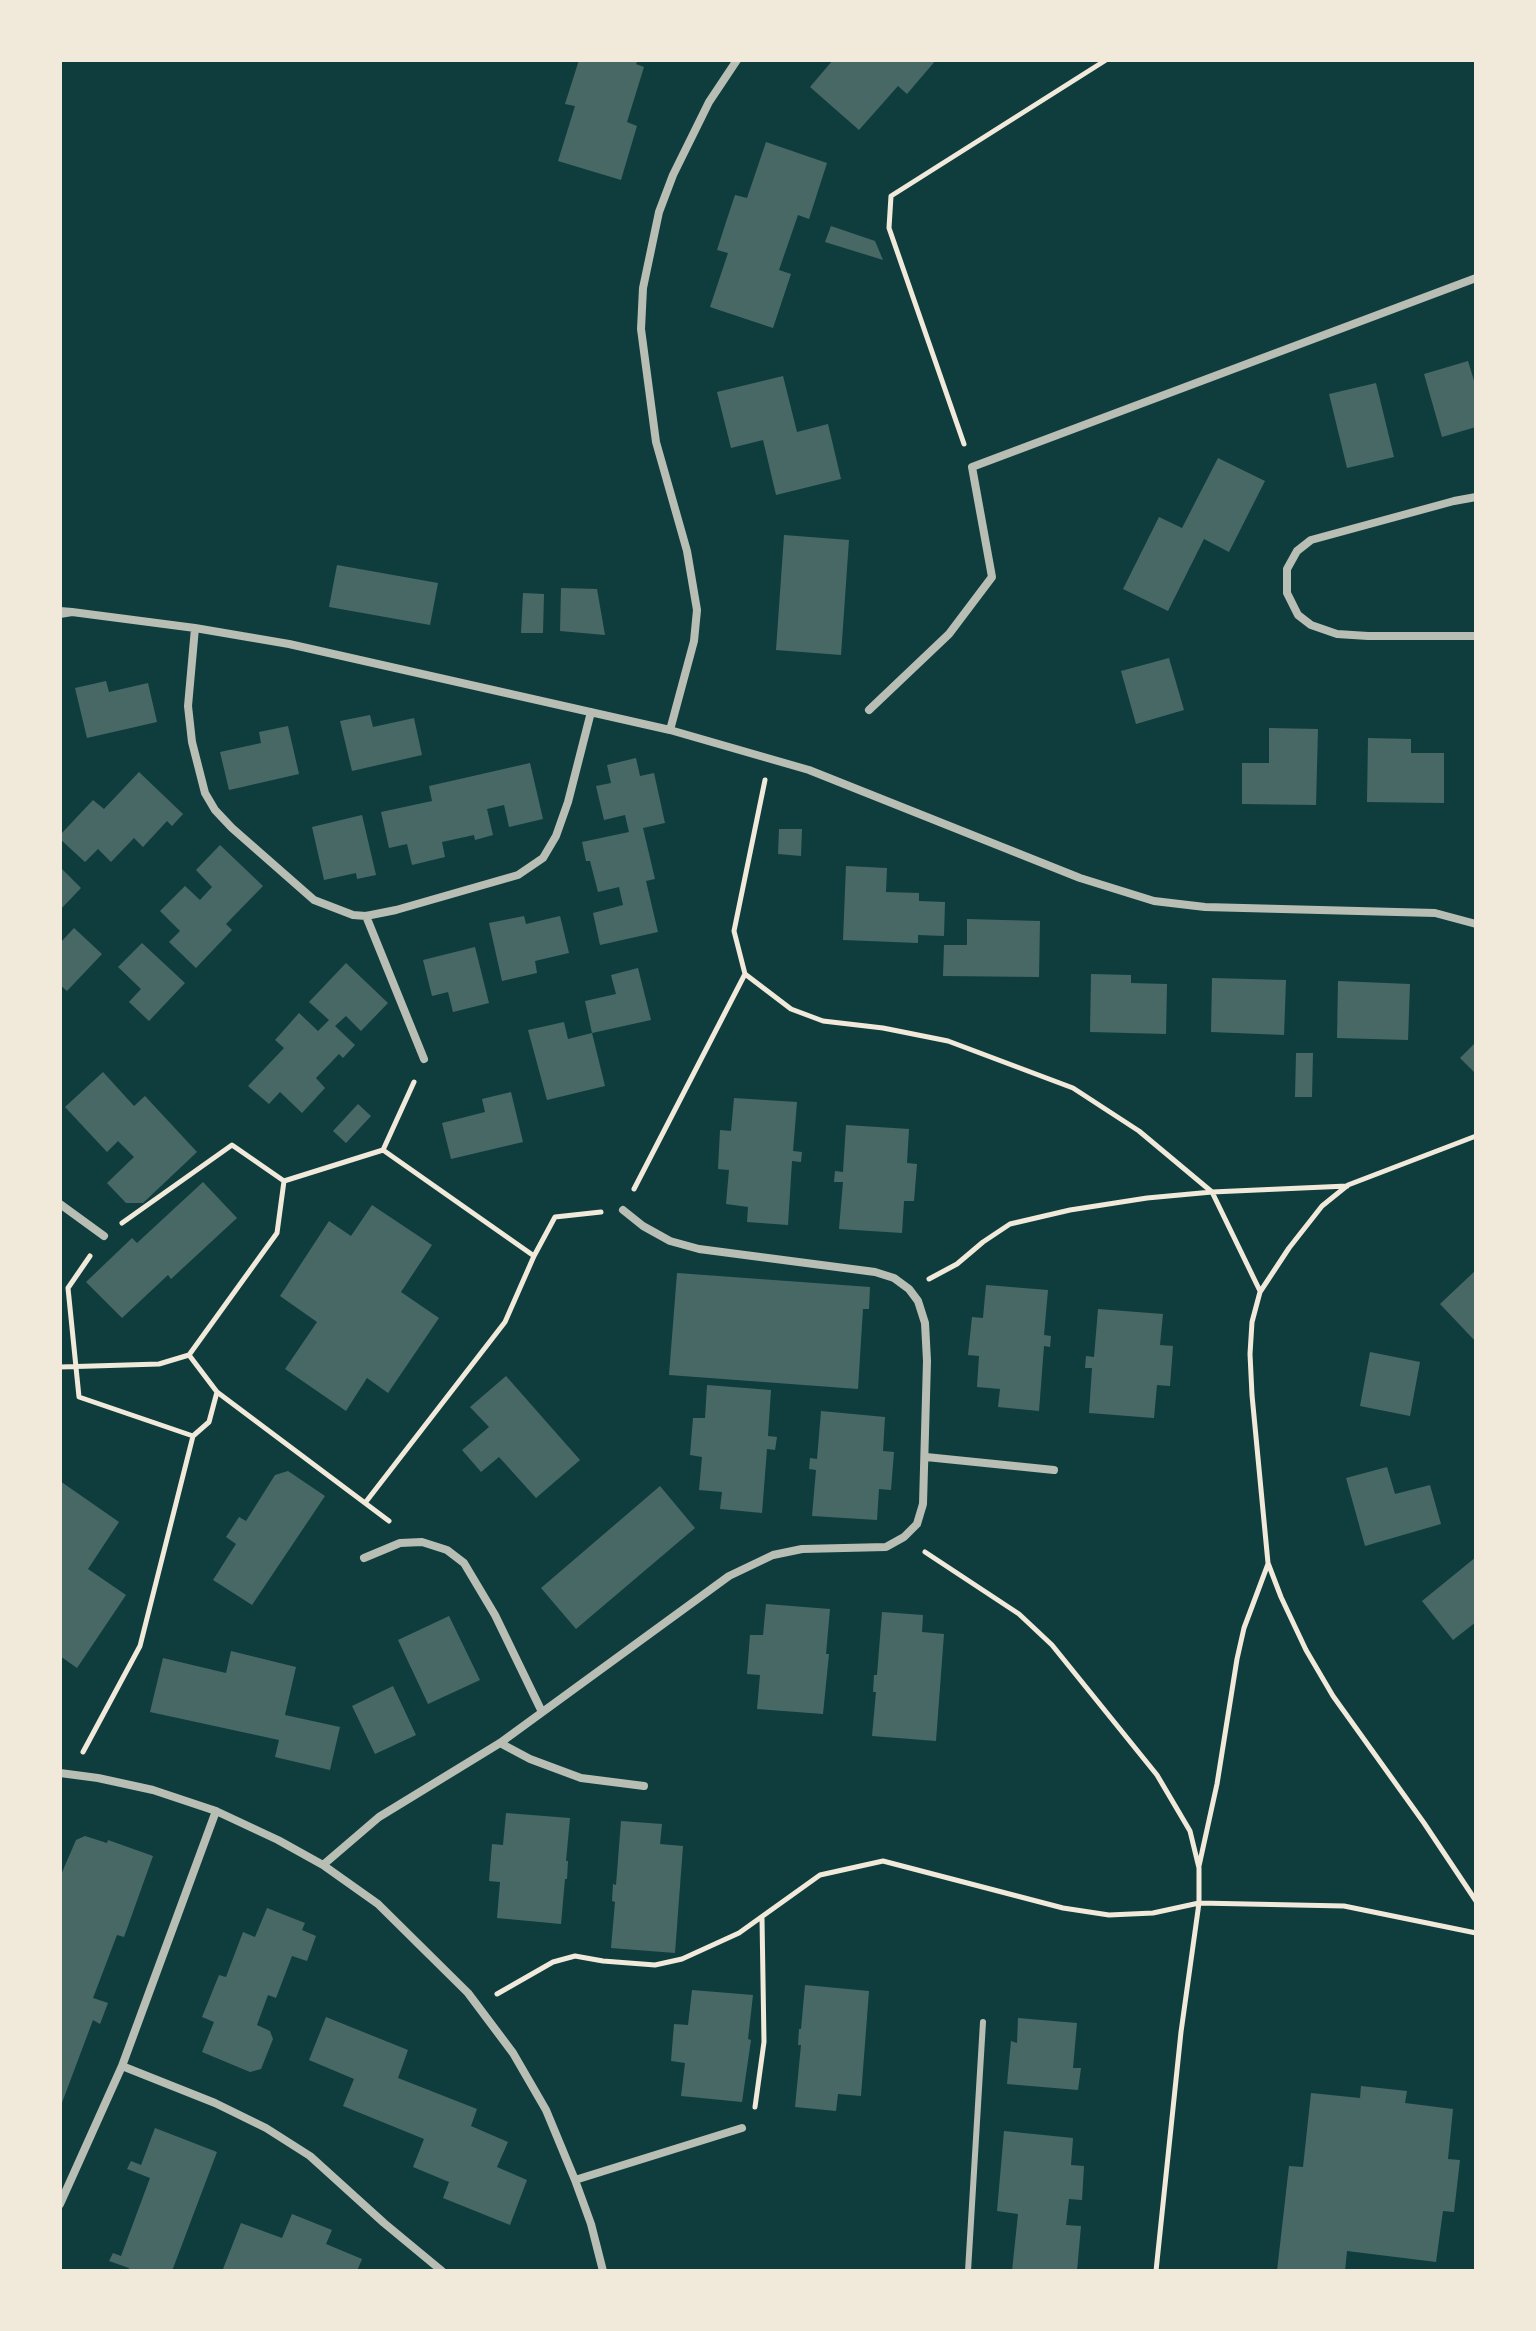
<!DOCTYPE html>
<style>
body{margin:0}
#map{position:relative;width:1536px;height:2331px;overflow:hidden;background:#0f3d3e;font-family:Commissioner,sans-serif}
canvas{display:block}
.frame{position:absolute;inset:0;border:62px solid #f1e9da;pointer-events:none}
</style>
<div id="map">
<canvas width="1536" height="2331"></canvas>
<div class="frame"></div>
</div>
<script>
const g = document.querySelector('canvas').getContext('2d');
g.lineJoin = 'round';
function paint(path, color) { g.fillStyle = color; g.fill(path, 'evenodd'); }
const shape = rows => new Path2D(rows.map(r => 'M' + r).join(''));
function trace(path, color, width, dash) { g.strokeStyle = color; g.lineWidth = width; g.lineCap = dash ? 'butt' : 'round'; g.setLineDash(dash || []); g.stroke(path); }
paint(shape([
 [579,60,638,60,636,64,644,67,627,122,637,126,621,180,558,161,575,106,565,104],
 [833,60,936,60,907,94,898,86,859,130,810,87],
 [766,142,827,163,809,219,798,215,779,270,791,274,773,328,710,307,728,253,717,250,726,222,735,195,747,198],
 [831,226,875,241,883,260,825,242],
 [1468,361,1476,387,1476,427,1442,437,1424,374],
 [783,376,797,432,828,424,841,479,776,495,763,440,731,448,717,392],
 [1376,383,1394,457,1347,468,1329,394],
 [1218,458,1265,481,1229,552,1204,539,1168,611,1123,589,1159,517,1182,528],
 [784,535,849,540,841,655,776,650],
 [337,565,438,583,430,625,329,607],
 [561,588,597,589,605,635,560,631],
 [523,593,544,594,543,633,521,633],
 [1169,658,1184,710,1136,724,1121,671],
 [106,681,109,692,148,683,157,722,87,738,75,688],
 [370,715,373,727,414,718,422,755,352,771,340,721],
 [288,726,299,774,229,790,220,752,261,743,259,732],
 [1269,728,1318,729,1316,805,1242,804,1242,763,1269,763],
 [1368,738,1411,739,1411,753,1444,753,1444,803,1367,802],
 [636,758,640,776,654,773,665,823,643,828,655,879,646,881,658,932,600,945,593,913,623,905,619,887,598,892,590,861,586,861,582,842,629,832,625,815,604,820,596,786,611,783,607,765],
 [530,763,543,819,509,827,504,805,487,809,493,835,475,840,474,835,442,842,445,857,412,865,407,844,389,848,381,812,432,801,429,786],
 [139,772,183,814,172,826,167,821,143,847,134,838,111,862,98,849,85,862,60,839,60,835,93,800,104,809],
 [362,815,376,875,357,879,356,873,324,880,312,827],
 [779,829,802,829,801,856,778,854],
 [220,845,263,886,226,924,232,930,196,968,169,942,180,931,160,911,185,886,200,900,212,887,196,870],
 [846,866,887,868,886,892,919,893,919,901,945,902,944,936,918,935,918,943,843,940],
 [60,867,81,888,60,910],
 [524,916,526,924,560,916,569,953,535,961,537,973,502,981,489,923],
 [967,919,1040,921,1039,977,943,976,944,945,967,945],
 [74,928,102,954,67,991,60,985,60,943],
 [142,943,185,983,149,1021,129,1002,141,989,118,967],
 [475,947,489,1003,453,1012,448,992,432,996,423,960],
 [346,963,388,1003,361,1031,346,1016,335,1026,355,1045,343,1058,339,1054,316,1078,325,1088,302,1113,280,1092,269,1104,248,1086,284,1048,275,1040,299,1013,318,1031,329,1020,309,1002],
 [638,968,651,1020,592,1033,605,1086,547,1100,528,1030,564,1022,568,1039,592,1033,585,1001,616,994,611,975],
 [1091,974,1131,975,1131,983,1167,984,1166,1034,1090,1032],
 [1212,978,1286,980,1284,1035,1211,1032],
 [1338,981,1410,984,1408,1040,1337,1038],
 [1476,1042,1476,1074,1460,1058],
 [1296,1053,1313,1053,1312,1097,1295,1097],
 [103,1072,134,1106,145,1096,197,1152,143,1203,126,1203,107,1183,134,1157,118,1141,107,1152,65,1107],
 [511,1092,523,1142,451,1159,442,1123,485,1112,482,1099],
 [734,1098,797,1102,793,1151,802,1152,801,1162,792,1161,788,1225,747,1222,748,1207,726,1204,729,1170,718,1169,720,1130,731,1131],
 [358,1104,371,1116,346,1143,333,1131],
 [846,1125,909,1129,907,1163,917,1164,914,1201,904,1201,902,1233,839,1229,843,1182,834,1182,835,1171,843,1172],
 [203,1182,237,1218,171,1279,168,1275,122,1318,86,1282,132,1238,137,1243],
 [372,1205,432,1245,401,1292,439,1318,388,1393,367,1378,346,1411,285,1369,317,1322,280,1296,329,1221,351,1236],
 [1476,1270,1476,1342,1440,1304],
 [677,1273,870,1287,869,1309,863,1309,858,1389,669,1375],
 [986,1285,1048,1290,1044,1335,1051,1336,1050,1347,1044,1346,1039,1411,998,1407,1000,1389,977,1387,979,1356,968,1355,972,1317,983,1318],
 [1098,1309,1163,1314,1160,1345,1173,1346,1170,1386,1157,1385,1154,1418,1089,1413,1092,1368,1085,1368,1086,1356,1094,1357],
 [1370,1352,1420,1362,1410,1416,1360,1406],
 [506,1376,580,1460,536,1498,499,1457,481,1472,462,1450,489,1427,470,1407],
 [707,1385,771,1390,768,1436,777,1437,775,1450,767,1449,762,1513,720,1509,722,1492,699,1490,702,1457,690,1455,693,1418,705,1418],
 [821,1411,885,1417,883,1451,894,1452,891,1490,879,1489,877,1520,812,1516,816,1470,809,1469,810,1458,817,1459],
 [1387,1467,1395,1494,1430,1485,1441,1524,1365,1546,1346,1478],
 [288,1471,325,1496,252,1605,213,1580,236,1544,226,1537,239,1517,246,1521,275,1475],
 [60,1481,119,1522,88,1569,126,1595,77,1668,60,1656],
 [660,1486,695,1528,576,1629,541,1588],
 [1476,1557,1476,1622,1453,1640,1422,1601],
 [766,1604,830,1609,826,1654,829,1654,823,1714,757,1709,760,1675,747,1674,750,1635,763,1635],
 [882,1612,923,1615,922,1632,944,1634,936,1741,872,1736,876,1692,873,1692,874,1675,877,1675],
 [449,1616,480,1680,428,1704,398,1640],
 [231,1651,296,1667,285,1715,340,1727,330,1770,275,1757,279,1740,150,1712,163,1658,226,1673],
 [393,1686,416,1735,375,1754,352,1706],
 [506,1813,570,1818,566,1861,568,1861,567,1879,565,1879,561,1924,497,1918,500,1882,489,1881,492,1844,503,1845],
 [621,1821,662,1824,660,1844,683,1846,675,1953,611,1948,615,1902,612,1901,613,1884,616,1885],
 [85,1836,107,1843,108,1840,153,1856,124,1937,117,1935,93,1998,108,2003,100,2024,93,2020,60,2108,60,1877,76,1840],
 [267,1908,305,1923,302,1930,316,1936,307,1961,292,1956,276,1998,268,1995,257,2025,270,2031,273,2039,261,2069,250,2072,202,2052,214,2022,202,2017,219,1975,226,1977,243,1932,255,1937],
 [805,1985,869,1991,861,2096,838,2094,836,2111,795,2107,801,2045,798,2045,799,2029,801,2029],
 [692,1990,753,1995,748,2039,751,2040,742,2102,681,2096,685,2063,671,2061,674,2024,688,2025],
 [326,2017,408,2050,398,2078,477,2109,471,2126,508,2142,497,2167,527,2180,510,2225,443,2198,449,2182,413,2167,424,2139,343,2106,354,2079,309,2060],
 [1018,2018,1077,2023,1073,2068,1081,2068,1078,2090,1007,2084,1011,2041,1017,2043],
 [1361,2086,1407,2091,1405,2103,1453,2109,1448,2159,1460,2160,1454,2212,1443,2211,1436,2262,1347,2251,1345,2271,1277,2271,1289,2166,1303,2167,1311,2093,1360,2098],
 [155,2128,217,2152,172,2271,128,2271,129,2268,109,2261,113,2253,121,2256,150,2178,127,2169,131,2161,141,2165],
 [1004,2131,1073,2138,1071,2165,1084,2166,1082,2200,1069,2199,1066,2225,1081,2226,1077,2271,1012,2271,1018,2214,997,2211],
 [292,2214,332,2230,326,2244,362,2259,357,2271,229,2271,223,2269,241,2223,282,2238]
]), '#486865');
trace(shape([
 [964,444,889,228,891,196,1106,60],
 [765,780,734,931,745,974,791,1009,823,1021,883,1028,948,1041,1073,1088,1139,1131,1212,1192,1260,1291],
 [1476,1136,1348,1185,1322,1206,1289,1248,1260,1292,1252,1322,1250,1354,1252,1395,1268,1563,1281,1597,1306,1650,1333,1696,1424,1823,1476,1901],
 [383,1150,414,1082],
 [284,1181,383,1150,534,1256,505,1322,365,1503],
 [634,1189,745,974],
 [534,1256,555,1217,601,1212],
 [929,1279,957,1264,983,1242,1010,1224,1070,1210,1147,1198,1212,1192,1347,1186],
 [189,1355,217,1392,209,1422,193,1436],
 [60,1367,159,1364,189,1355,277,1233,284,1181,232,1145,122,1223],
 [217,1392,389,1521],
 [925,1552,1019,1614,1052,1645,1157,1775,1190,1831,1199,1868,1199,1903,1181,2032,1156,2271],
 [83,1752,140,1646,193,1436,79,1397,68,1288,90,1256],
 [1199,1866,1217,1784,1237,1659,1244,1628,1268,1564],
 [497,1994,553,1962,575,1956,603,1961,655,1965,682,1959,739,1933,820,1875,883,1861,1063,1908,1109,1915,1153,1913,1199,1903,1344,1906,1476,1933],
 [755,2107,764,2042,762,1918]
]), '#f1e9da', 5);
trace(shape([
 [968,2271,983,2022]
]), '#b8beb3', 6);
trace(shape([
 [1476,497,1454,501,1311,540,1297,551,1287,569,1287,593,1298,615,1311,625,1337,634,1368,636,1476,636],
 [60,611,72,612,60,614],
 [72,612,195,628,289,644,670,730,809,770,1080,878,1154,901,1205,907,1435,913,1476,924],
 [195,628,188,706,192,742,205,793,215,810,232,828,314,900,353,915,366,916,396,910,518,875,543,858,556,836,568,802,591,712],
 [869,710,949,634,992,577,972,467,1476,278],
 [670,730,694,641,697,610,687,551,656,442,641,329,643,288,659,212,673,175,709,102,737,60],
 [366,916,424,1059],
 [60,1204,104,1236],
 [926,1457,1054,1470],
 [364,1558,400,1543,422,1542,447,1550,464,1563,495,1615,542,1712],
 [500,1743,530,1759,581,1778,644,1786],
 [60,1773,98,1778,153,1790,216,1811,278,1840,323,1865,378,1904,468,1993,513,2053,546,2110,575,2180,591,2224,603,2271],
 [323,1865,379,1817,500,1743,729,1576,773,1555,802,1549,886,1547,904,1537,917,1524,923,1504,927,1361,925,1323,918,1301,909,1289,894,1278,875,1272,699,1249,670,1241,643,1226,623,1210],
 [122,2066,215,2103,266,2128,310,2156,384,2223,442,2271],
 [575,2180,742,2128],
 [60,2204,122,2066,216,1811]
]), '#b8beb3', 8);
</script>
